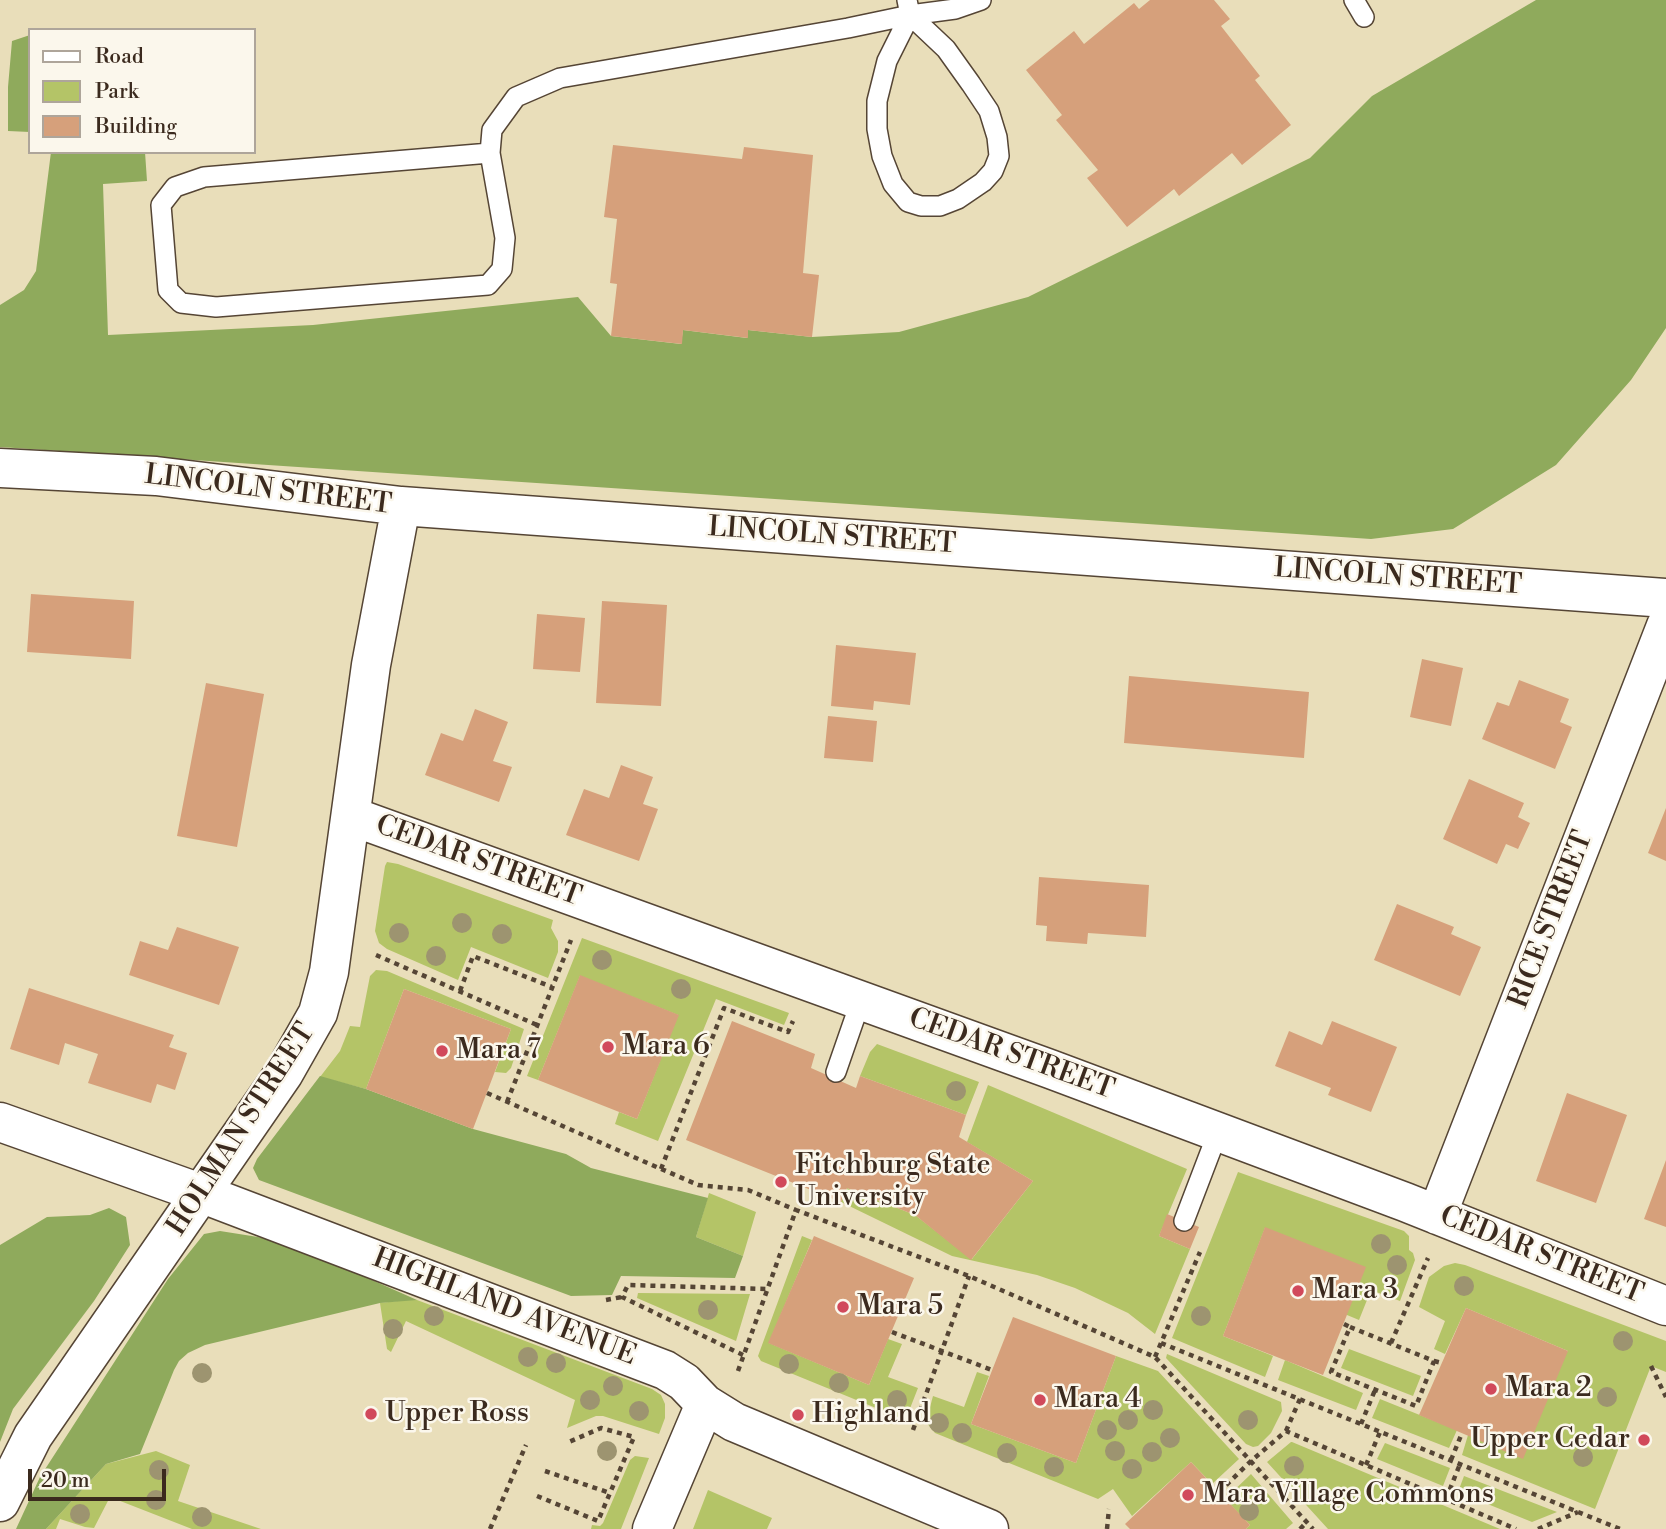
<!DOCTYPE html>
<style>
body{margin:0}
#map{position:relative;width:1666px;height:1529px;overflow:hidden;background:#e9deba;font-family:"Libre Bodoni",serif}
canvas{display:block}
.legend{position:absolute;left:28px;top:28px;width:228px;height:126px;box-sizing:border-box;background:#fbf7ec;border:2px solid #aea59a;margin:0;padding:9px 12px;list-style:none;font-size:21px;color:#3b2a1e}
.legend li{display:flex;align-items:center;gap:14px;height:35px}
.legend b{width:35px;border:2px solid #aea59a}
.scale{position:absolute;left:28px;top:1469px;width:138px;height:32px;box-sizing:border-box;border:4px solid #3b2a1e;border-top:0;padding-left:9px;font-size:21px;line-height:24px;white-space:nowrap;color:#3b2a1e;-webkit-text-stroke:5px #fbf7ec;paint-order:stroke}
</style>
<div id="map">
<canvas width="1666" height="1529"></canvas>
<ul class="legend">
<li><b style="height:9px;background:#fff"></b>Road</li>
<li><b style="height:19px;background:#b4c467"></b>Park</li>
<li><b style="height:19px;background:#d6a07b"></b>Building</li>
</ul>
<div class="scale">20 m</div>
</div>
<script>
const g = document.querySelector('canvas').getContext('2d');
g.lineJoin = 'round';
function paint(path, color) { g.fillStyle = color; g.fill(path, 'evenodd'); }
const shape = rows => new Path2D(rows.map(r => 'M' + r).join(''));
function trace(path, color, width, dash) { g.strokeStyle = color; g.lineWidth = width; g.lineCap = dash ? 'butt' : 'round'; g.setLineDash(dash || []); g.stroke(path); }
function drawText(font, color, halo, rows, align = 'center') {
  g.font = font + ' "Libre Bodoni",serif'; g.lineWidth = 5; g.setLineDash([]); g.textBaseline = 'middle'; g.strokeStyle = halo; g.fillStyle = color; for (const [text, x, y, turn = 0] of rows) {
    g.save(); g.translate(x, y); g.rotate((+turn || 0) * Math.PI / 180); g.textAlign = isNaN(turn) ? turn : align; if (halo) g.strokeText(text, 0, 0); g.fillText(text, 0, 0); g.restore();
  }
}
paint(shape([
 [387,862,398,864,553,920,551,928,558,941,558,952,548,978,471,947,458,980,387,949,379,943,375,931,385,866],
 [582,938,789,1013,784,1025,716,999,658,1141,615,1124,619,1112,637,1119,678,1015,580,976,538,1080,527,1076],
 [376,970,387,971,524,1029,511,1068,506,1073,495,1072,511,1029,404,989,366,1089,320,1077,340,1051,350,1026,360,1027,370,976],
 [877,1044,979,1082,966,1115,860,1076,870,1052],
 [988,1085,1187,1169,1159,1236,1190,1249,1155,1334,1128,1313,1075,1288,1037,1275,952,1256,841,1202,847,1188,915,1215,972,1259,1033,1181,967,1142],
 [1238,1172,1404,1231,1409,1236,1409,1250,1413,1253,1415,1260,1400,1301,1371,1290,1359,1320,1347,1315,1265,1228,1223,1336,1273,1356,1265,1377,1172,1338],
 [709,1193,756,1212,743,1256,696,1237],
 [802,1236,812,1240,769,1343,869,1385,888,1339,902,1344,888,1377,918,1388,909,1411,903,1417,898,1417,761,1361,758,1356],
 [1455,1263,1465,1265,1666,1341,1666,1372,1651,1366,1595,1509,1462,1455,1468,1435,1568,1351,1466,1308,1445,1354,1434,1349,1445,1321,1419,1307,1429,1277,1444,1266],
 [638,1293,750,1294,736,1341,637,1298],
 [406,1300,417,1300,652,1389,661,1395,665,1404,665,1418,659,1434,603,1416,596,1416,567,1428,575,1400,406,1321,391,1352,387,1349,380,1303],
 [1349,1349,1421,1376,1413,1396,1341,1368],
 [1167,1354,1281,1402,1282,1411,1271,1433,1258,1446,1253,1447,1246,1444,1166,1358],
 [1116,1356,1158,1371,1239,1459,1212,1484,1191,1462,1132,1516,1113,1489,1098,1499,935,1433,926,1422,933,1396,964,1407,977,1372,989,1376,971,1424,1076,1463],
 [1285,1360,1363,1393,1356,1410,1278,1380],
 [1380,1399,1457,1430,1449,1448,1372,1418],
 [1291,1442,1292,1442,1500,1529,1328,1529,1267,1462],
 [1385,1443,1450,1468,1443,1486,1377,1459],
 [156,1451,190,1465,178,1501,261,1529,192,1529,110,1497,94,1528,85,1527,60,1519,56,1529,46,1529,106,1464],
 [635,1456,649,1458,621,1529,591,1529,592,1525,600,1526,603,1523,630,1460],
 [1251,1474,1293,1523,1286,1529,1246,1529,1250,1525,1225,1499],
 [1464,1476,1557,1512,1532,1522,1458,1492],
 [708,1490,772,1518,767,1529,693,1529]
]), '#b4c467');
paint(shape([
 [1536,0,1666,0,1666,328,1631,380,1556,465,1453,529,1371,539,0,447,0,305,24,290,36,271,51,152,145,152,147,181,103,184,108,335,313,325,578,297,611,336,681,344,683,330,747,338,748,330,812,337,899,332,1028,297,1310,158,1372,96],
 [30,35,30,132,8,131,8,87,12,41],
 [320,1076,366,1089,473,1129,566,1154,591,1168,708,1198,696,1237,743,1256,735,1278,621,1276,612,1295,571,1296,259,1180,253,1168,257,1159],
 [109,1208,126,1217,130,1245,94,1301,13,1409,0,1442,0,1245,47,1217,90,1215],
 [220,1231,258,1237,300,1248,417,1300,380,1303,205,1345,188,1353,179,1361,174,1370,140,1454,106,1464,46,1529,16,1529,40,1477,168,1279,204,1234]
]), '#8faa5c');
paint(shape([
 [1150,0,1214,0,1230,19,1221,26,1260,76,1255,80,1291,125,1242,165,1232,153,1179,196,1174,189,1127,227,1087,178,1098,170,1056,120,1062,115,1026,70,1074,31,1084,44,1134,3,1139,9],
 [613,145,742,159,744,147,813,155,803,273,819,275,812,337,748,330,748,338,683,330,682,344,611,336,617,284,610,283,617,219,604,217],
 [31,594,134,601,131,659,27,652],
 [602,601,667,605,661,706,596,703],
 [537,614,585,618,580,672,533,669],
 [836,645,916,653,910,705,874,701,873,710,831,706],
 [1422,659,1463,668,1451,726,1410,717],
 [1129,676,1309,692,1304,758,1124,743],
 [1519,680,1569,699,1560,722,1572,727,1555,769,1482,739,1497,702,1509,706],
 [206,683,264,694,237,847,177,836],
 [475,709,508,722,493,761,512,767,499,802,425,775,441,733,463,741],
 [828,716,877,721,873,762,824,758],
 [621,765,653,777,643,804,658,809,639,861,566,835,584,789,609,798],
 [1469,779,1524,803,1518,817,1530,823,1518,849,1506,844,1497,864,1443,839],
 [1666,808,1666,861,1648,853],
 [1039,877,1149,885,1146,937,1088,933,1087,944,1046,941,1047,926,1036,925],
 [1397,904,1454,927,1451,934,1481,947,1460,996,1374,960],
 [177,927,239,947,219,1005,129,975,140,941,168,950],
 [580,975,679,1015,637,1119,538,1080],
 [29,988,174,1035,169,1047,187,1053,175,1090,157,1084,151,1103,88,1083,98,1054,65,1043,59,1065,10,1049],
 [404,989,511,1029,473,1129,366,1089],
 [732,1021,815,1054,811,1068,856,1088,860,1076,966,1115,959,1137,1033,1181,971,1260,915,1215,847,1188,841,1202,686,1140],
 [1332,1021,1397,1047,1371,1112,1328,1095,1331,1088,1275,1066,1289,1031,1322,1045],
 [1567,1093,1627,1115,1596,1203,1536,1181],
 [1666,1160,1666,1227,1644,1219],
 [1167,1214,1199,1227,1190,1249,1159,1236],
 [1265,1227,1366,1267,1323,1375,1223,1336],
 [814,1236,914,1278,869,1385,768,1343],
 [1466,1308,1568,1351,1523,1459,1419,1415],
 [1013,1317,1116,1356,1076,1463,971,1424],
 [1191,1462,1250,1525,1246,1529,1130,1529,1125,1524]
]), '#d6a07b');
const lane = shape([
 [907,0,910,15,887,61,877,101,877,129,882,156,893,184,908,202,921,206,940,206,958,199,983,182,993,171,999,156,997,137,989,111,971,84,946,49,910,15],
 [1354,0,1364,17],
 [490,153,204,177,175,187,161,205,168,290,181,303,216,307,488,285,502,269,505,238,490,153,492,130,516,97,560,78,848,28,910,15,955,9,981,0],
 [836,1072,861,1000],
 [1184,1221,1218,1132]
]);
const street = shape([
 [0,468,156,476,401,506,1666,598],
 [351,816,1050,1069,1405,1202,1666,1306],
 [0,1122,203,1194,665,1370,684,1382,705,1404,734,1422,989,1529],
 [1437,1215,1666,626],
 [0,1502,33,1436,284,1073,318,1013,329,972,371,665,401,506],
 [652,1529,705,1404]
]);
trace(lane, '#554535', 22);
trace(street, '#554535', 41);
trace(shape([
 [376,955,537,1025],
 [460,991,473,956,552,987],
 [487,1093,698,1185,748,1190,796,1210],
 [507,1102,571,940],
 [661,1169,724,1008,788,1032,793,1021],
 [606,1300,622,1297],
 [1344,1324,1350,1327],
 [1350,1327,1434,1361,1416,1406,1331,1372,1350,1327],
 [892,1332,992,1370],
 [1161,1343,1620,1529],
 [1391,1343,1428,1258],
 [743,1355,622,1297,628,1285,767,1289],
 [1155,1357,1200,1252],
 [1434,1361,1442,1363],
 [1651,1366,1666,1397],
 [738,1371,796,1210,969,1276,1155,1357,1313,1529],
 [1361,1424,1375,1390],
 [913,1430,969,1276],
 [1286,1431,1300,1399],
 [1451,1460,1462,1433],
 [1366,1465,1380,1432],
 [545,1471,610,1493],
 [1219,1492,1251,1461,1286,1431,1516,1529],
 [537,1496,598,1521,634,1437,601,1428,569,1442],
 [1446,1499,1460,1464],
 [490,1529,526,1445],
 [1107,1529,1109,1509],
 [1300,1529,1307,1522],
 [1538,1529,1578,1512]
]), '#554535', 4.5, [5, 5]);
trace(lane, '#fff', 19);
trace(street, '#fff', 38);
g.fillStyle = '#9d9470';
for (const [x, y] of [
 [462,923],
 [399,933],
 [502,934],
 [436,956],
 [602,960],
 [681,989],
 [956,1091],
 [1381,1244],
 [1397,1265],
 [1464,1286],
 [708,1310],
 [434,1316],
 [1201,1316],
 [393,1329],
 [1623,1341],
 [528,1357],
 [556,1363],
 [789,1364],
 [202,1373],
 [839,1383],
 [613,1386],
 [1607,1397],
 [590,1400],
 [897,1400],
 [1153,1410],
 [639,1411],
 [1128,1420],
 [1248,1420],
 [939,1423],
 [1107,1430],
 [962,1433],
 [1170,1438],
 [607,1451],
 [1115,1451],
 [1152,1452],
 [1007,1453],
 [1583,1457],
 [1294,1466],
 [1054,1467],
 [1132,1469],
 [159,1470],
 [156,1500],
 [1249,1511],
 [80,1514],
 [202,1517]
]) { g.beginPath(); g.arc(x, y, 10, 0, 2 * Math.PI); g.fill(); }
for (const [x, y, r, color] of [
 [608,1047,7,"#d1495b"],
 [442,1051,7,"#d1495b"],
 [781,1182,7,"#d1495b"],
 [1298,1291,7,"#d1495b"],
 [843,1307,7,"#d1495b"],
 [1491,1389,7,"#d1495b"],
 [1040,1400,7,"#d1495b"],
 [371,1414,7,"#d1495b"],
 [798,1415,7,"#d1495b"],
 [1644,1440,7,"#d1495b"],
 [1188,1495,7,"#d1495b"]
]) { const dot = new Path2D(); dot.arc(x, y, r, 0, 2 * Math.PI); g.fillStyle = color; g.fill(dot); trace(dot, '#fbf7ec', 2.5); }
drawText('28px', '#3b2a1e', '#fbf7ec', [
 ["LINCOLN STREET",268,491,7],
 ["LINCOLN STREET",832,537,4],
 ["LINCOLN STREET",1398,578,4],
 ["CEDAR STREET",478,862,20],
 ["RICE STREET",1552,920,-69],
 ["CEDAR STREET",1011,1055,20],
 ["HOLMAN STREET",242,1130,-57],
 ["CEDAR STREET",1541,1256,22],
 ["HIGHLAND AVENUE",504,1308,21]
]);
drawText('28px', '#3b2a1e', '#fbf7ec', [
 ["Mara 6",622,1047],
 ["Mara 7",456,1051],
 ["Fitchburg State",795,1166],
 ["University",795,1198],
 ["Mara 3",1312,1291],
 ["Mara 5",857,1307],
 ["Mara 2",1505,1389],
 ["Mara 4",1054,1400],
 ["Upper Ross",385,1414],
 ["Highland",812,1415],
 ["Upper Cedar",1630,1440,"right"],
 ["Mara Village Commons",1202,1495]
], 'left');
</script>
